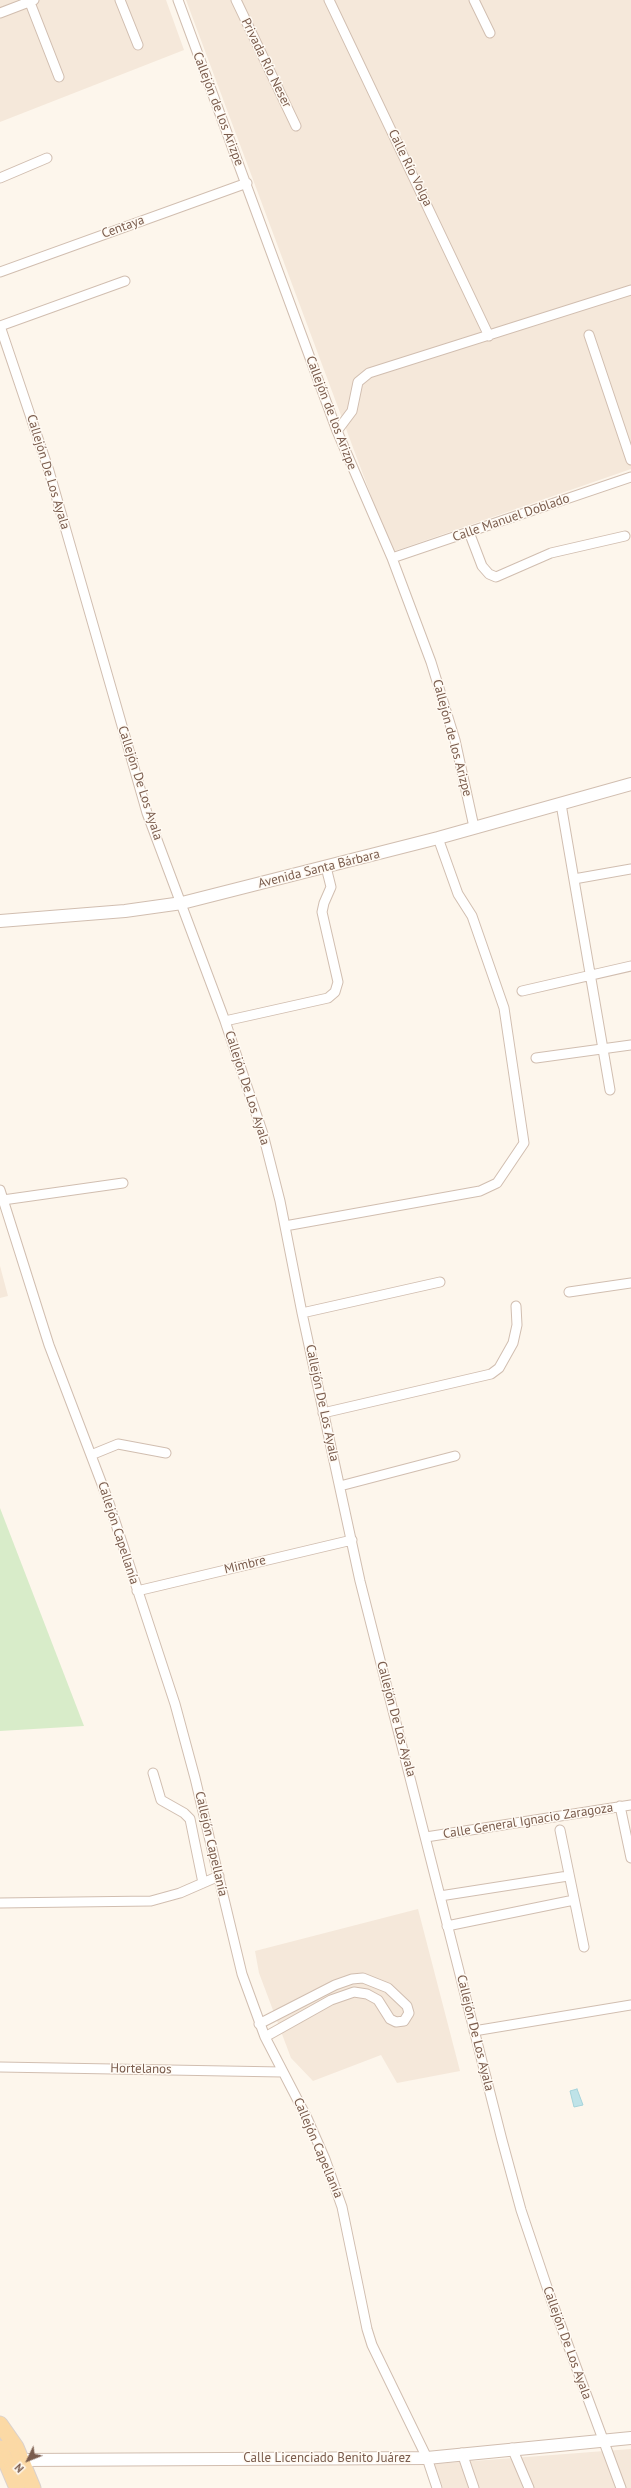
<!DOCTYPE html>
<meta charset="utf-8">
<style>
body{margin:0}
#map{position:relative;width:631px;height:2488px;overflow:hidden;background:#fdf6ec;font-family:"PT Sans",sans-serif}
canvas{display:block}
.north{position:absolute;left:8px;top:2440px;width:40px;height:40px;-webkit-text-stroke:3px #fffaf3;paint-order:stroke;rotate:227deg;font-size:11px;font-weight:700;line-height:16px;text-align:center;color:#7a5c4d}
.north::after{content:'';display:block;margin:auto;width:14px;height:18px;background:#7a5c4d;clip-path:polygon(50% 0,100% 100%,50% 72%,0 100%)}
</style>
<div id="map">
<canvas width="631" height="2488"></canvas>
<div class="north">N</div>
</div>
<script>
const g = document.querySelector('canvas').getContext('2d');
g.lineJoin = 'round';
function paint(path, color) { g.fillStyle = color; g.fill(path, 'evenodd'); }
const shape = rows => new Path2D(rows.map(r => 'M' + r).join(''));
function trace(path, color, width, dash) { g.strokeStyle = color; g.lineWidth = width; g.lineCap = dash ? 'butt' : 'round'; g.setLineDash(dash || []); g.stroke(path); }
function drawText(font, color, halo, rows, align = 'center') {
  g.font = font + ' "PT Sans",sans-serif'; g.lineWidth = 3; g.setLineDash([]); g.textBaseline = 'middle'; g.strokeStyle = halo; g.fillStyle = color; for (const [text, x, y, turn = 0] of rows) {
    g.save(); g.translate(x, y); g.rotate((+turn || 0) * Math.PI / 180); g.textAlign = isNaN(turn) ? turn : align; if (halo) g.strokeText(text, 0, 0); g.fillText(text, 0, 0); g.restore();
  }
}
paint(shape([
 [0,0,166,0,184,50,0,122],
 [186,0,631,0,631,469,392,552],
 [0,1266,8,1296,0,1298],
 [418,1909,460,2071,397,2083,381,2055,313,2081,291,2058,259,1973,255,1951],
 [631,2449,631,2488,443,2488,434,2464]
]), '#f5e8da');
paint(shape([
 [0,1508,84,1726,0,1731]
]), '#d8ecc9');
const water = shape([
 [577,2089,583,2105,574,2107,570,2091,577,2089]
]);
paint(water, '#bfe3e8');
trace(water, '#a5d3da', 1);
const minor = shape([
 [29,0,59,77],
 [120,0,138,45],
 [178,0,337,431,392,558,431,662,455,740,474,827],
 [236,0,296,126],
 [329,0,489,336],
 [474,0,490,33],
 [0,13,34,0],
 [0,178,47,158],
 [0,272,247,183],
 [0,326,49,471,147,813,225,1021,263,1134,280,1201,302,1313,360,1581,502,2140,521,2210,551,2299,621,2488],
 [0,326,125,281],
 [589,335,631,460],
 [337,431,352,411,358,382,369,373,631,290],
 [469,532,482,566,489,574,496,577,551,553,625,536],
 [392,558,631,477],
 [561,804,610,1090],
 [574,879,631,869],
 [522,991,631,966],
 [225,1021,328,998,335,992,338,982,322,912,324,903,331,887,326,867],
 [536,1058,631,1045],
 [0,1190,49,1345,108,1500,175,1704,195,1778,242,1974,265,2037,307,2118,325,2159,342,2207,367,2329,372,2345,427,2458,437,2488],
 [3,1200,123,1183],
 [285,1226,480,1191,497,1183,524,1143,504,1008,472,916,458,894,438,838],
 [569,1292,631,1283],
 [302,1313,440,1282],
 [323,1413,491,1374,499,1368,513,1343,517,1325,516,1306],
 [91,1455,118,1444,166,1453],
 [340,1486,455,1456],
 [137,1591,352,1540],
 [153,1773,161,1800,184,1813,190,1819,203,1883],
 [620,1806,631,1858],
 [560,1830,584,1947],
 [426,1837,631,1805],
 [440,1896,568,1876],
 [0,1903,151,1901,180,1893,219,1876],
 [447,1926,574,1900],
 [259,2024,335,1985,352,1979,363,1978,388,1988,407,2006,409,2013,404,2021,396,2022,390,2019,378,2000,367,1994,354,1992,331,2000,265,2037],
 [474,2031,631,2005],
 [0,2067,282,2072],
 [512,2448,529,2488],
 [462,2453,474,2488]
]);
const tertiary = shape([
 [0,921,125,911,182,903,438,838,631,784],
 [23,2460,427,2458,631,2438]
]);
const primary = shape([
 [0,2424,16,2447,33,2488],
 [0,2448,17,2488]
]);
trace(minor, '#d1beb0', 11);
trace(tertiary, '#d1beb0', 14);
trace(primary, '#dad1cd', 17);
trace(minor, '#fff', 9);
trace(tertiary, '#fff', 12);
trace(primary, '#fbd9a5', 15);
drawText('13px', '#7a5c4d', '#fffaf3', [
 ["Privada Río Neser",266,63,64],
 ["Callejón de los Arizpe",218,109,69],
 ["Calle Río Volga",410,168,64],
 ["Centaya",123,227,-20],
 ["Callejón de los Arizpe",331,413,69],
 ["Callejón De Los Ayala",48,472,73],
 ["Calle Manuel Doblado",511,518,-19],
 ["Callejón de los Arizpe",452,738,75],
 ["Callejón De Los Ayala",140,783,72],
 ["Avenida Santa Bárbara",319,869,-14],
 ["Callejón De Los Ayala",247,1088,72],
 ["Callejón De Los Ayala",322,1403,78],
 ["Callejón Capellanía",118,1533,72],
 ["Mimbre",245,1565,-13],
 ["Callejón De Los Ayala",396,1719,75],
 ["Calle General Ignacio Zaragoza",528,1821,-9],
 ["Callejón Capellanía",211,1844,77],
 ["Callejón De Los Ayala",475,2033,76],
 ["Hortelanos",141,2069,1],
 ["Callejón Capellanía",318,2148,67],
 ["Callejón De Los Ayala",567,2343,70],
 ["Calle Licenciado Benito Juárez",327,2458]
]);
</script>
